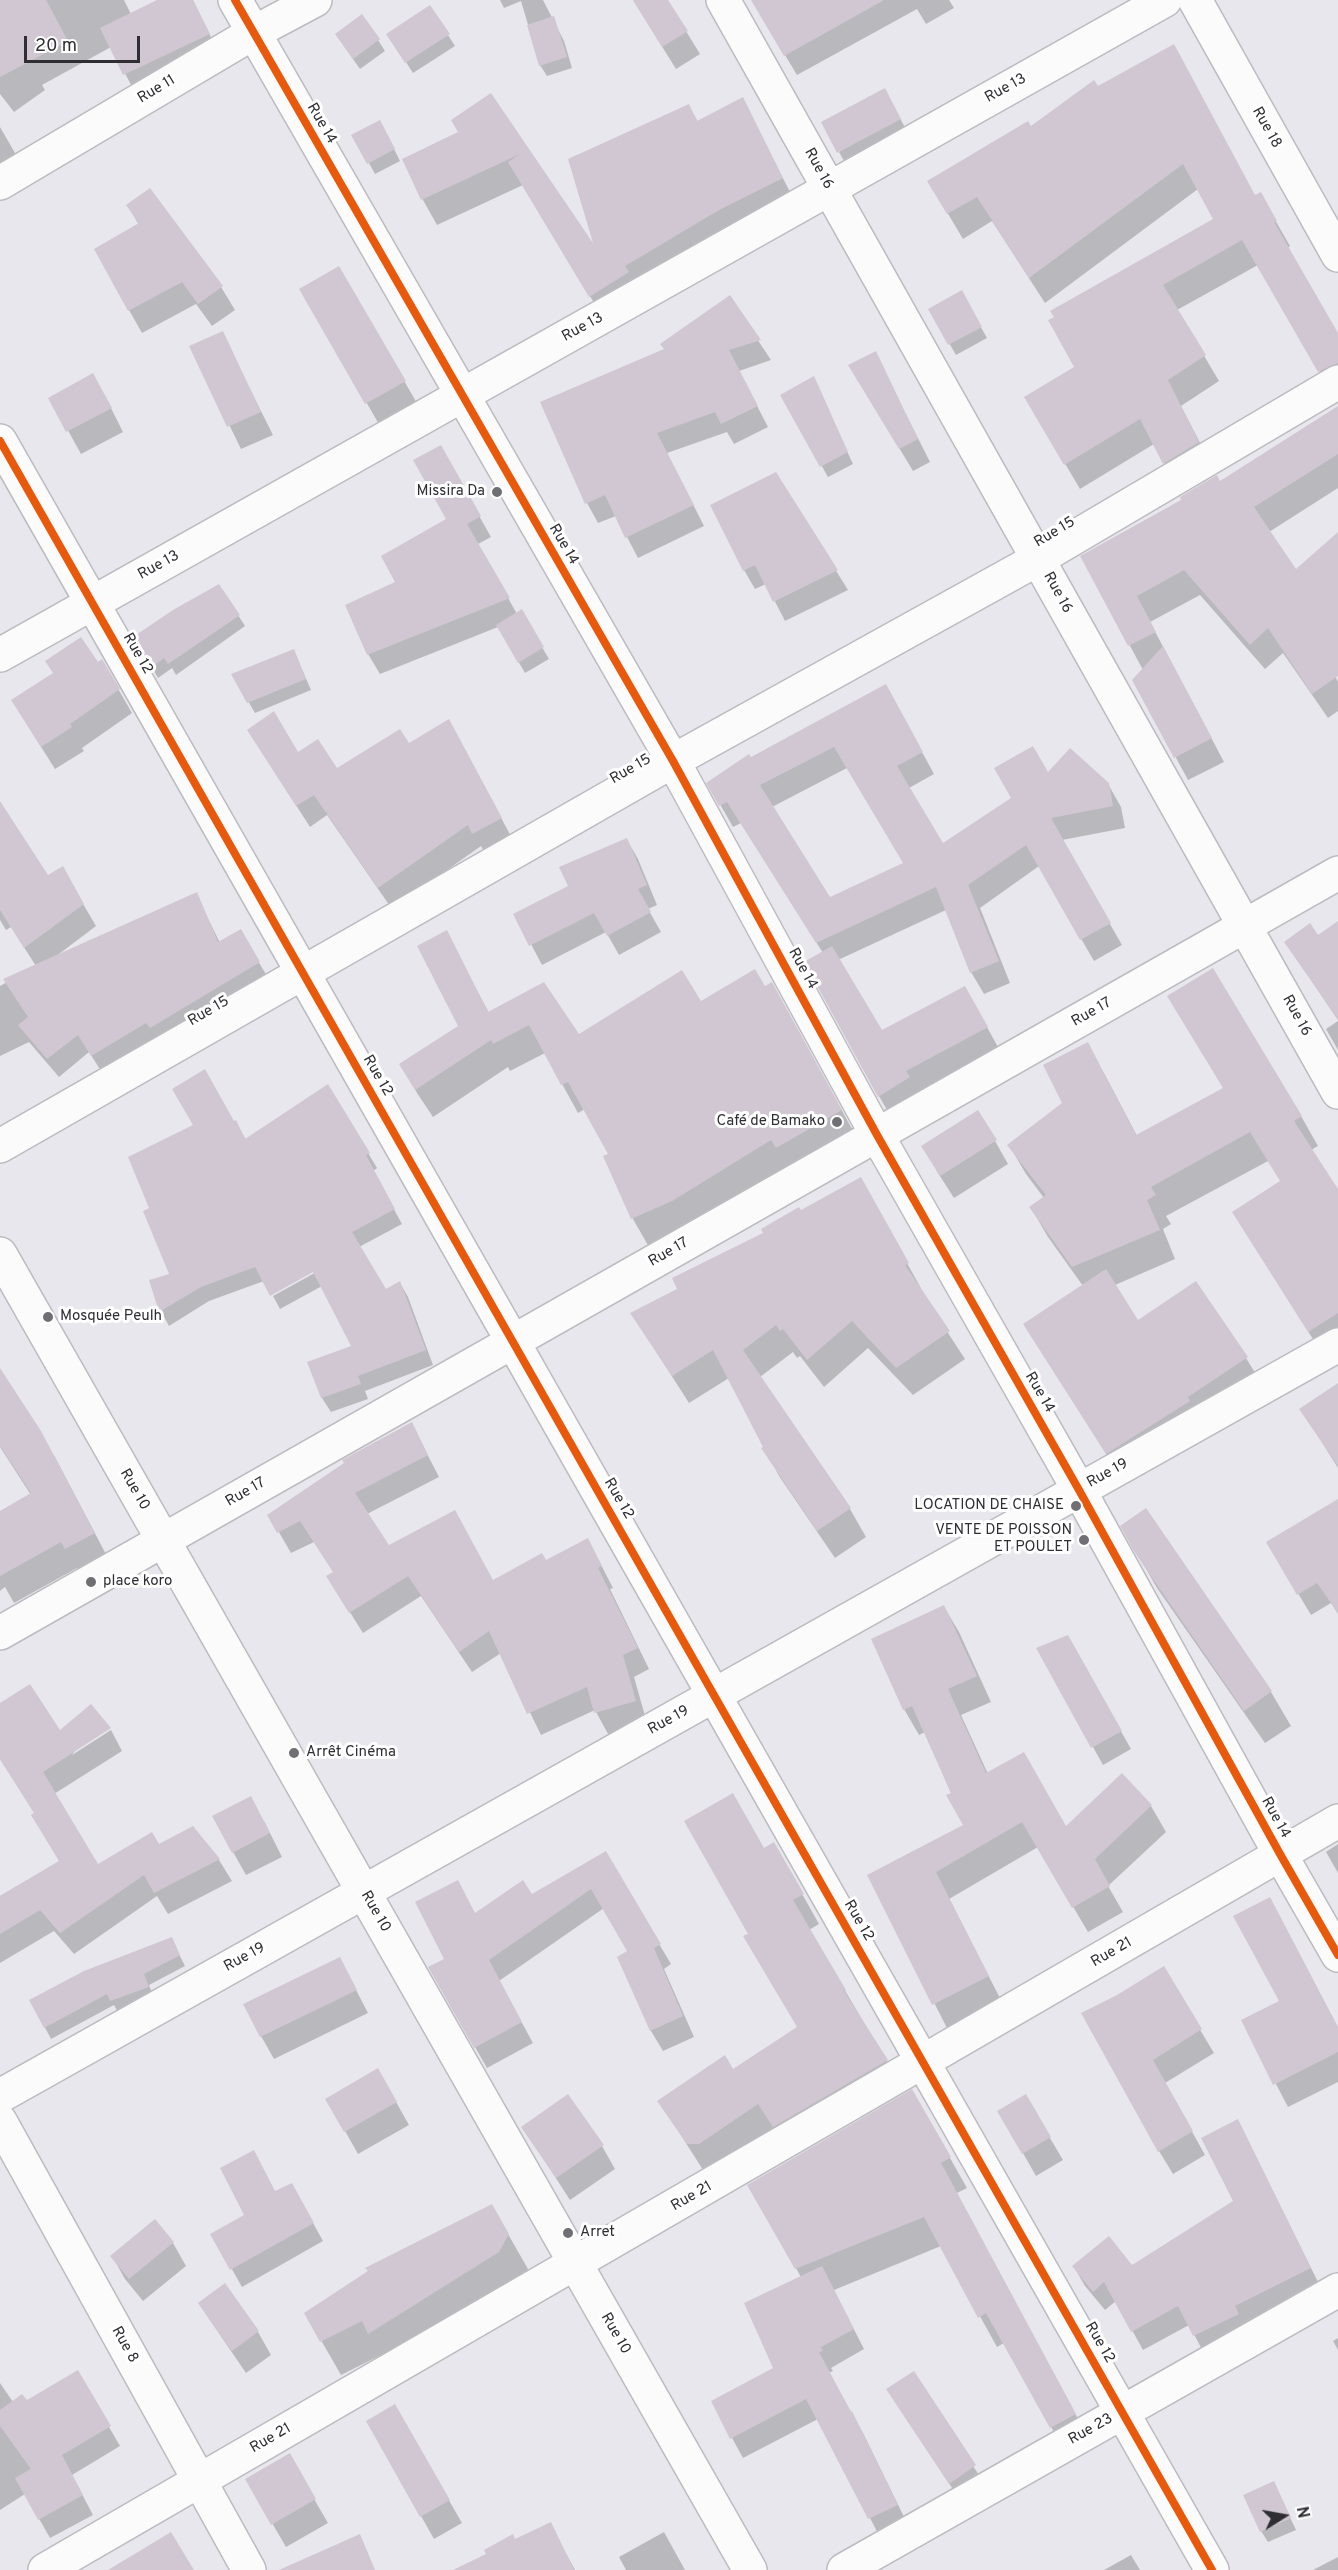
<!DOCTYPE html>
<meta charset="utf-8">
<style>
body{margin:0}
#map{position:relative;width:1338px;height:2570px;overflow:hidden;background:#e8e7ed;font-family:Overpass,sans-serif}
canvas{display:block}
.north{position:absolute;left:1254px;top:2486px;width:60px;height:60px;-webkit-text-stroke:4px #fff;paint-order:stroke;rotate:79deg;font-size:16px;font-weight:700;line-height:24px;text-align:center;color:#2f2e33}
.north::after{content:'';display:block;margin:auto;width:21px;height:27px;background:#2f2e33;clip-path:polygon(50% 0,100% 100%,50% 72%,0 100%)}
.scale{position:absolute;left:24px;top:36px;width:116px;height:27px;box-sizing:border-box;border:3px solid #2f2e33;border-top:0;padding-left:8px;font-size:18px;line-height:21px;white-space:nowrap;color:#2f2e33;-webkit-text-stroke:4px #fff;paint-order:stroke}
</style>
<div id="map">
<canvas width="1338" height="2570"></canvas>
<div class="north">N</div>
<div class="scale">20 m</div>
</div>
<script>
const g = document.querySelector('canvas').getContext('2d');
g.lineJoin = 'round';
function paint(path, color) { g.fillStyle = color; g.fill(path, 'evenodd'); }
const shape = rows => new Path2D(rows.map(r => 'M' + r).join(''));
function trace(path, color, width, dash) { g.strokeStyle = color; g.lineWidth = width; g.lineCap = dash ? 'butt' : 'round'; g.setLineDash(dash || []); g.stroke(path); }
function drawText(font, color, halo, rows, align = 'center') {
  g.font = font + ' Overpass,sans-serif'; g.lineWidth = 6; g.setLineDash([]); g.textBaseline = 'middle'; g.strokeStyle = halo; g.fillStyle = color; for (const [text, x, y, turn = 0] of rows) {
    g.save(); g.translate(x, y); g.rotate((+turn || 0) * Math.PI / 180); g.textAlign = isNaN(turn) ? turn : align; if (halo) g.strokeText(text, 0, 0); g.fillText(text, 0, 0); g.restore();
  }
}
paint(shape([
 [21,0,124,0,131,14,160,0,193,0,221,58,138,98,111,47,42,85,45,90,14,112,0,94,0,16],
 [500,0,543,0,564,41,572,68,547,76,540,65,521,1,504,8],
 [633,0,667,0,700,54,676,69],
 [752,0,949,0,954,8,926,24,917,9,797,75],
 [448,35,455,46,413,73,395,45],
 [378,40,385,51,360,69,343,45],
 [1098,88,1256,196,1260,194,1290,246,1287,248,1338,336,1338,395,1334,396,1258,265,1177,310,1219,381,1181,406,1213,468,1178,488,1154,444,1080,489,1041,423,1076,367,1215,219,1198,189,1045,303,992,221,963,239,929,182,1031,128],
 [490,95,596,250,688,105,698,122,743,99,796,204,605,321,523,185,437,225,423,200,404,159,460,133],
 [897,113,913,142,852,175,839,152],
 [0,127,19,160,0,172],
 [386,133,400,161,375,174,354,136],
 [128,206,221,287,235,310,212,326,196,304,142,333,129,310,139,225],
 [339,268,418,405,380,426,301,289],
 [961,292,987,338,956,355,930,310],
 [729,297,771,360,739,371,768,427,734,444,727,432,667,453,704,526,638,558,616,516,598,523,587,503,542,403,666,350],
 [222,333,273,435,241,449,191,347],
 [875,353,930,462,913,471,863,388],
 [813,378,853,464,828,477,782,396],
 [50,398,106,398,123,432,81,454],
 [1338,408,1338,488,1269,532,1295,571,1338,534,1338,646,1336,678,1338,682,1338,711,1328,718,1283,653,1265,669,1200,595,1150,622,1224,762,1188,780,1134,680,1143,670,1082,557,1219,483],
 [440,447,491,537,478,544,517,614,521,611,549,659,525,673,498,627,380,674,368,654,397,582,448,520],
 [776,474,848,590,785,621,766,584,755,589,744,570],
 [238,615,245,626,176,675,172,668,158,678,135,638],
 [294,651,311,690,255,713,233,675],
 [102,661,132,713,82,748,84,751,55,769,26,723],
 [898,708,934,774,909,788,942,845,1048,775,1108,784,1121,807,1125,828,1062,840,1122,945,1094,961,1039,866,980,908,1010,983,984,994,971,972,946,910,838,960,882,1032,982,1018,1004,1058,896,1126,879,1096,823,953,741,823,733,827,708,783,751,759],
 [847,768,905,864,830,899,772,807],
 [461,743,513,840,486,855,481,846,392,909,327,815,310,827,262,752,297,755,336,770,408,745],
 [0,826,47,877,62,868,96,926,55,957,196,894,220,943,240,931,270,981,103,1074,89,1052,59,1077,29,1042,0,1056,0,986,36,966,11,927,6,930,0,920],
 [627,840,638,859,657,905,648,909,661,932,619,955,606,932,542,965,515,914,570,887],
 [1338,923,1338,1020,1285,942,1318,937],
 [446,932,489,1013,578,1036,700,1003,764,988,788,1012,857,1138,649,1247,633,1219,605,1157,610,1155,585,1109,578,1113,545,1053,510,1071,508,1067,433,1117,417,1093,401,1065,460,1026],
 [1338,1021,1338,1050,1326,1029],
 [1104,1073,1137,1136,1301,1116,1318,1146,1311,1150,1338,1192,1338,1352,1326,1360,1234,1213,1282,1182,1268,1161,1166,1216,1171,1224,1163,1229,1175,1259,1115,1285,1138,1322,1246,1358,1265,1389,1207,1433,1125,1484,1025,1325,1083,1286,1048,1237,1031,1208,1044,1198,1026,1174,1009,1145],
 [328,1086,377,1168,373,1171,402,1224,359,1247,385,1291,400,1283,408,1297,433,1365,365,1391,368,1399,331,1412,322,1398,309,1362,353,1347,322,1286,280,1309,273,1296,320,1270,264,1281,209,1301,169,1326,161,1311,151,1281,171,1275,151,1209,234,1123,236,1122,246,1140],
 [995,1141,1008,1164,954,1198,936,1170],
 [876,1207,923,1292,922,1293,965,1359,913,1395,868,1348,824,1387,800,1356,797,1358,793,1352,760,1377,850,1509,866,1537,835,1558,779,1476,729,1378,689,1403,632,1314,679,1289,801,1212],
 [0,1371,56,1459,109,1560,81,1575,77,1568,14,1603,5,1587,0,1591,0,1512,31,1495,0,1447],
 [1338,1385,1338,1468,1301,1409],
 [423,1446,439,1477,367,1514,388,1547,493,1581,546,1562,599,1561,613,1588,610,1589,649,1669,634,1677,647,1723,608,1734,595,1710,541,1735,501,1653,472,1672,421,1596,363,1633,341,1598,334,1573,314,1542,291,1553,269,1515],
 [1145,1510,1271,1692,1291,1726,1265,1743,1157,1588,1137,1553],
 [1338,1522,1338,1614,1331,1603,1311,1615,1268,1543],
 [944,1607,959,1632,991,1702,961,1715,988,1774,1065,1828,1151,1806,1166,1832,1108,1886,1123,1912,1088,1932,1038,1847,949,1899,1002,2002,948,2030,869,1875,965,1826,925,1732,919,1735,904,1709],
 [1068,1637,1131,1749,1103,1765,1038,1648],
 [0,1705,60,1733,77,1748,72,1755,111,1730,122,1751,54,1794,98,1866,158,1846,193,1828,219,1860,232,1881,168,1914,157,1896,74,1954,54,1931,0,1963,0,1896,60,1861,35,1814,0,1759],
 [264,1821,282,1857,246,1875,233,1852],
 [774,1844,819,1924,809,1930,904,2090,705,2173,659,2101,733,2071,799,2028,750,1934,764,1850],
 [1338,1844,1338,1873,1326,1852],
 [605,1853,671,1964,664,1969,694,2037,663,2051,651,2031,619,1958,629,1952,604,1908,499,1981,533,2043,487,2068,430,1968,446,1959,475,1914,532,1896],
 [177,1950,185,1966,149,1985,154,1998,118,2012,114,2005,51,2039,31,2001],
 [340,1959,368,2013,274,2059,261,2036],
 [1163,1968,1214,2053,1165,2083,1205,2155,1173,2174,1159,2151,1118,1996],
 [1281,2002,1338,2028,1338,2082,1288,2107,1243,2021],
 [378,2070,409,2125,358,2154,327,2099],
 [912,2091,967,2188,957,2193,1092,2445,1068,2457,1004,2343,997,2347,941,2246,834,2290,864,2349,831,2368,833,2371,829,2373,863,2433,908,2525,881,2539,818,2419,743,2458,732,2438,775,2369,801,2277,749,2186],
 [1025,2096,1063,2160,1036,2176,999,2111],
 [1238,2121,1321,2288,1205,2355,1189,2325,1143,2350,1116,2301,1105,2310,1085,2286,1074,2267,1132,2267,1234,2201],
 [523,2127,602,2146,615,2169,570,2200],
 [292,2185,323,2241,242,2287,212,2234,246,2215,275,2193],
 [492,2206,528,2269,518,2286,388,2367,381,2355,341,2375,306,2314,369,2272,367,2269],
 [173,2243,186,2266,143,2301,125,2279,112,2256],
 [199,2304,258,2332,271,2355,246,2373],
 [1338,2338,1338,2350,1333,2341],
 [77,2372,120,2446,72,2475,93,2515,50,2538,25,2494,0,2510,0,2383,13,2402,27,2402],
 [913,2373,988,2489,964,2506,902,2412],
 [395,2406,462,2523,434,2539,368,2422],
 [289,2456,328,2523,286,2547,247,2480],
 [1274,2483,1296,2530,1268,2542,1261,2531],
 [550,2524,575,2570,468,2570,515,2541],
 [664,2532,685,2570,626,2570,619,2557],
 [1131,2555,1140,2570,1104,2570],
 [1338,2557,1338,2570,1313,2570]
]), '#0003');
paint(shape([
 [0,0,46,0,68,41,0,77],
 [157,0,193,0,210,34,123,75,100,28],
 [633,0,668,0,688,31,662,47],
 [751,0,884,0,784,56],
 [430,5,450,34,405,63,386,34],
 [362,14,380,39,353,59,335,34],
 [554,16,567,57,539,66,527,25],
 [1174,44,1255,195,1261,192,1277,221,1274,222,1338,333,1338,363,1318,372,1242,240,1163,285,1206,355,1168,380,1199,442,1163,464,1140,419,1064,465,1024,397,1074,367,1048,320,1054,317,1050,311,1213,219,1183,164,1029,278,977,197,947,214,927,181,1028,121,1031,126,1094,80,1098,86],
 [885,88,901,119,837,153,821,122],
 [491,93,593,243,568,159,689,104,697,121,743,97,783,178,719,210,625,266,629,272,589,297,508,162,522,153,421,200,402,159,458,132,451,120],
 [380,120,395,149,367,164,351,135],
 [150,188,223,286,198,304,182,282,128,311,94,249,139,223,126,205],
 [339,266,406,381,365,404,299,289],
 [962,290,982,327,948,345,928,309],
 [730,295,761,340,729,350,758,406,721,424,715,412,657,433,694,505,625,538,605,495,585,504,540,402,664,349,660,344],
 [223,331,261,412,227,427,189,346],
 [876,351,918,439,899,449,848,365],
 [93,373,112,408,66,432,48,398],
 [814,376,848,452,820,467,780,395],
 [1338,406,1338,454,1254,507,1296,569,1338,532,1338,676,1312,694,1268,628,1250,645,1184,570,1137,596,1156,632,1128,646,1080,556,1181,500,1180,497,1217,475,1220,481],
 [441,445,481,516,467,524,510,598,367,655,345,605,395,582,381,556,446,519,413,460],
 [776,472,838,570,773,602,755,565,743,571,710,505],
 [219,584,240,615,168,664,164,658,151,668,133,637,173,610],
 [522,609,544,647,518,663,496,625],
 [81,637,98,662,102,659,120,689,70,724,72,727,41,747,11,700,53,673,45,661],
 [1163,646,1212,738,1174,758,1132,680],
 [294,649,306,679,247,703,231,674],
 [886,684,923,752,897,766,943,843,1011,798,994,768,1033,746,1048,772,1070,748,1109,783,1113,806,1051,818,1111,923,1080,940,1026,845,968,885,999,961,970,973,936,887,816,943,727,802,719,806,706,783,749,754,751,757],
 [834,747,903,863,830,897,760,785],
 [274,711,298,752,318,739,337,768,400,729,409,743,449,719,502,818,472,834,468,825,378,888,314,795,296,806,247,730],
 [0,801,48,875,63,866,84,904,24,948,0,910],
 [627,838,647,885,638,889,651,912,607,936,594,913,529,946,513,914,568,886,559,867],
 [197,892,218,942,241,929,260,962,150,1028,146,1023,91,1056,78,1035,47,1059,18,1025,28,1017,3,979],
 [1338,921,1338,1019,1284,942,1310,923,1318,935],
 [447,930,488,1012,544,982,579,1034,682,970,701,1001,755,969,765,986,772,982,842,1110,776,1148,771,1140,672,1201,631,1219,603,1156,608,1154,568,1082,561,1085,529,1025,493,1044,491,1040,415,1090,399,1064,458,1026,417,946],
 [832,946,882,1030,965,986,988,1027,906,1071,910,1077,878,1097,804,962],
 [1213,968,1302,1116,1294,1121,1338,1189,1338,1313,1308,1332,1232,1212,1280,1181,1250,1132,1151,1187,1156,1195,1147,1200,1160,1230,1072,1267,1029,1207,1046,1195,1007,1145,1062,1103,1043,1065,1088,1042,1136,1135,1223,1088,1167,996],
 [205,1069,234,1121,236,1120,245,1139,328,1084,370,1153,366,1155,395,1209,352,1232,386,1289,400,1281,426,1350,358,1376,361,1384,321,1398,307,1362,351,1346,313,1272,270,1296,255,1267,201,1287,159,1312,149,1280,169,1274,143,1211,149,1208,128,1157,193,1125,172,1089],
 [978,1110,997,1140,940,1176,921,1146],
 [861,1177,909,1263,905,1265,950,1331,896,1368,852,1321,807,1360,783,1329,780,1331,776,1325,743,1350,851,1508,817,1531,761,1448,763,1447,713,1350,672,1376,630,1313,677,1289,672,1278,763,1233,761,1229,799,1207,801,1210],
 [1106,1269,1138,1320,1196,1281,1248,1357,1188,1397,1190,1401,1106,1454,1023,1324],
 [0,1368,41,1431,95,1533,65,1549,61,1542,0,1576,0,1511,31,1493,0,1446],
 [1338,1383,1338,1466,1299,1409],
 [412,1422,428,1455,355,1493,389,1545,455,1510,493,1580,542,1553,546,1560,588,1538,602,1566,598,1568,638,1648,623,1655,636,1701,594,1713,587,1687,527,1714,489,1631,459,1652,408,1576,349,1613,326,1576,333,1572,300,1521,277,1533,267,1515,344,1463,342,1460],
 [1338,1499,1338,1613,1317,1583,1297,1595,1266,1542],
 [1146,1508,1272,1691,1244,1711,1135,1553,1120,1526],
 [944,1605,977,1676,948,1689,986,1773,1024,1752,1066,1826,1122,1773,1152,1805,1095,1859,1110,1886,1072,1908,1022,1822,936,1872,989,1976,932,2005,867,1875,963,1825,946,1795,951,1793,912,1706,903,1710,871,1639],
 [1068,1635,1122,1731,1091,1748,1036,1648],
 [30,1684,60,1730,91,1704,111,1728,43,1772,98,1864,152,1832,159,1844,193,1826,220,1859,154,1893,144,1875,60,1933,40,1910,0,1934,0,1896,59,1861,31,1815,34,1813,0,1759,0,1703],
 [733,1793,764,1848,774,1842,804,1894,793,1900,846,1990,844,1991,888,2060,773,2127,758,2104,699,2144,687,2144,657,2101,725,2055,733,2069,797,2027,743,1936,748,1934,684,1821],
 [251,1796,270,1833,232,1853,212,1816],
 [606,1851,661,1944,654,1948,683,2016,650,2031,617,1957,627,1951,591,1889,489,1960,522,2022,474,2048,428,1967,444,1959,415,1902,458,1880,475,1913,523,1880,532,1894],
 [1270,1897,1338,2027,1338,2052,1273,2085,1241,2020,1279,2001,1233,1916],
 [172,1937,180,1955,144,1974,149,1987,110,2001,107,1994,44,2028,29,2000,84,1971],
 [340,1957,357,1990,260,2037,243,2004],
 [1164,1966,1202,2029,1153,2060,1193,2131,1158,2152,1081,2013,1117,1995],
 [378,2068,397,2102,344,2132,325,2099],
 [912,2089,951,2157,941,2163,1076,2414,1050,2428,986,2313,978,2318,924,2217,795,2269,747,2185],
 [568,2094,604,2145,556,2178,521,2127],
 [1026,2094,1051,2137,1022,2154,997,2111],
 [1238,2119,1311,2268,1235,2306,1239,2314,1193,2336,1178,2306,1131,2332,1104,2282,1093,2292,1072,2266,1109,2236,1132,2265,1233,2201,1201,2138],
 [254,2150,275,2191,292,2183,314,2223,230,2270,210,2234,244,2215,220,2168],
 [492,2204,509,2234,499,2252,368,2334,362,2321,320,2342,304,2313,368,2271,365,2268],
 [155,2219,174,2242,129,2279,110,2256],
 [822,2266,854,2329,821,2347,823,2351,819,2352,851,2412,852,2411,898,2505,868,2519,806,2399,730,2439,711,2401,773,2368,744,2303],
 [225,2283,259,2331,232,2351,198,2303],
 [78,2370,111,2426,62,2455,83,2495,38,2520,15,2478,31,2469,0,2426,0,2410,22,2394,27,2400],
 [914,2371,976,2465,949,2484,886,2389],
 [395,2404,450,2500,420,2517,366,2421],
 [290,2453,316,2499,271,2525,245,2479],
 [1274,2481,1291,2518,1260,2532,1243,2495],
 [551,2522,574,2570,453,2570,486,2554,484,2550,513,2534,515,2539],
 [171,2532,194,2570,108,2570],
 [360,2534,375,2570,279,2570]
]), '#d0c7d2');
const minor = shape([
 [723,0,1338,1092],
 [1195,0,1338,255],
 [0,441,1212,2570],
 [0,655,1165,0],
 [0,1146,673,761,1038,559,1338,382],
 [0,1254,750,2570],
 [0,1633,1338,873],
 [0,2096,1338,1345],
 [0,2121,249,2570],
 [45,2570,1338,1821],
 [844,2570,1338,2290]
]);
const tertiary = shape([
 [235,0,673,761,877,1135,1079,1490,1280,1854,1338,1955],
 [0,183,253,33,315,0]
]);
trace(minor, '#bcbbc0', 36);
trace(tertiary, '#bcbbc0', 36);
trace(minor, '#fcfbfc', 33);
trace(tertiary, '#fcfbfc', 33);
trace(shape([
 [235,0,673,761,877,1135,1079,1490,1280,1854,1338,1955],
 [0,441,1212,2570]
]), '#e8590c', 8);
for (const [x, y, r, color] of [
 [497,492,6,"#706f74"],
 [837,1122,6,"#706f74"],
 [48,1317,6,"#706f74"],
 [1076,1506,6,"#706f74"],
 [1084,1540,6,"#706f74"],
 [91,1582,6,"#706f74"],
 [294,1753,6,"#706f74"],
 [568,2233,6,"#706f74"]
]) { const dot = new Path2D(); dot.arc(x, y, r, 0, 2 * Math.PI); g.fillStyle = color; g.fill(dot); trace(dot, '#fff', 2); }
drawText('15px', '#2f2e33', '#fff', [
 ["Rue 13",1006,89,-29],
 ["Rue 11",157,90,-31],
 ["Rue 14",321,124,60],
 ["Rue 18",1266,128,61],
 ["Rue 16",818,169,61],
 ["Rue 13",583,328,-29],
 ["Rue 15",1055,533,-31],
 ["Rue 14",563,545,60],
 ["Rue 13",159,566,-29],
 ["Rue 16",1057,593,61],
 ["Rue 12",137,654,60],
 ["Rue 15",631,770,-30],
 ["Rue 14",802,969,61],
 ["Rue 15",209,1012,-30],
 ["Rue 17",1092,1013,-30],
 ["Rue 16",1296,1016,61],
 ["Rue 12",377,1076,60],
 ["Rue 17",669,1253,-30],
 ["Rue 14",1039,1393,60],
 ["Rue 19",1108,1474,-29],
 ["Rue 10",134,1490,60],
 ["Rue 17",246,1493,-30],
 ["Rue 12",618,1499,60],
 ["Rue 19",669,1721,-29],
 ["Rue 14",1275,1818,61],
 ["Rue 10",375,1912,60],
 ["Rue 12",858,1921,60],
 ["Rue 21",1112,1953,-30],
 ["Rue 19",245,1958,-29],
 ["Rue 21",692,2197,-30],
 ["Rue 10",615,2334,60],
 ["Rue 12",1099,2343,60],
 ["Rue 8",124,2345,61],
 ["Rue 23",1091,2430,-29],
 ["Rue 21",271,2439,-30]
]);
drawText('15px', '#2f2e33', '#fff', [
 ["Missira Da",485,492],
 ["Café de Bamako",825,1122],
 ["Mosquée Peulh",60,1317,"left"],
 ["LOCATION DE CHAISE",1064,1506],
 ["VENTE DE POISSON",1072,1531],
 ["ET POULET",1072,1548],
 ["place koro",103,1582,"left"],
 ["Arrêt Cinéma",306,1753,"left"],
 ["Arret",580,2233,"left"]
], 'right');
</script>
